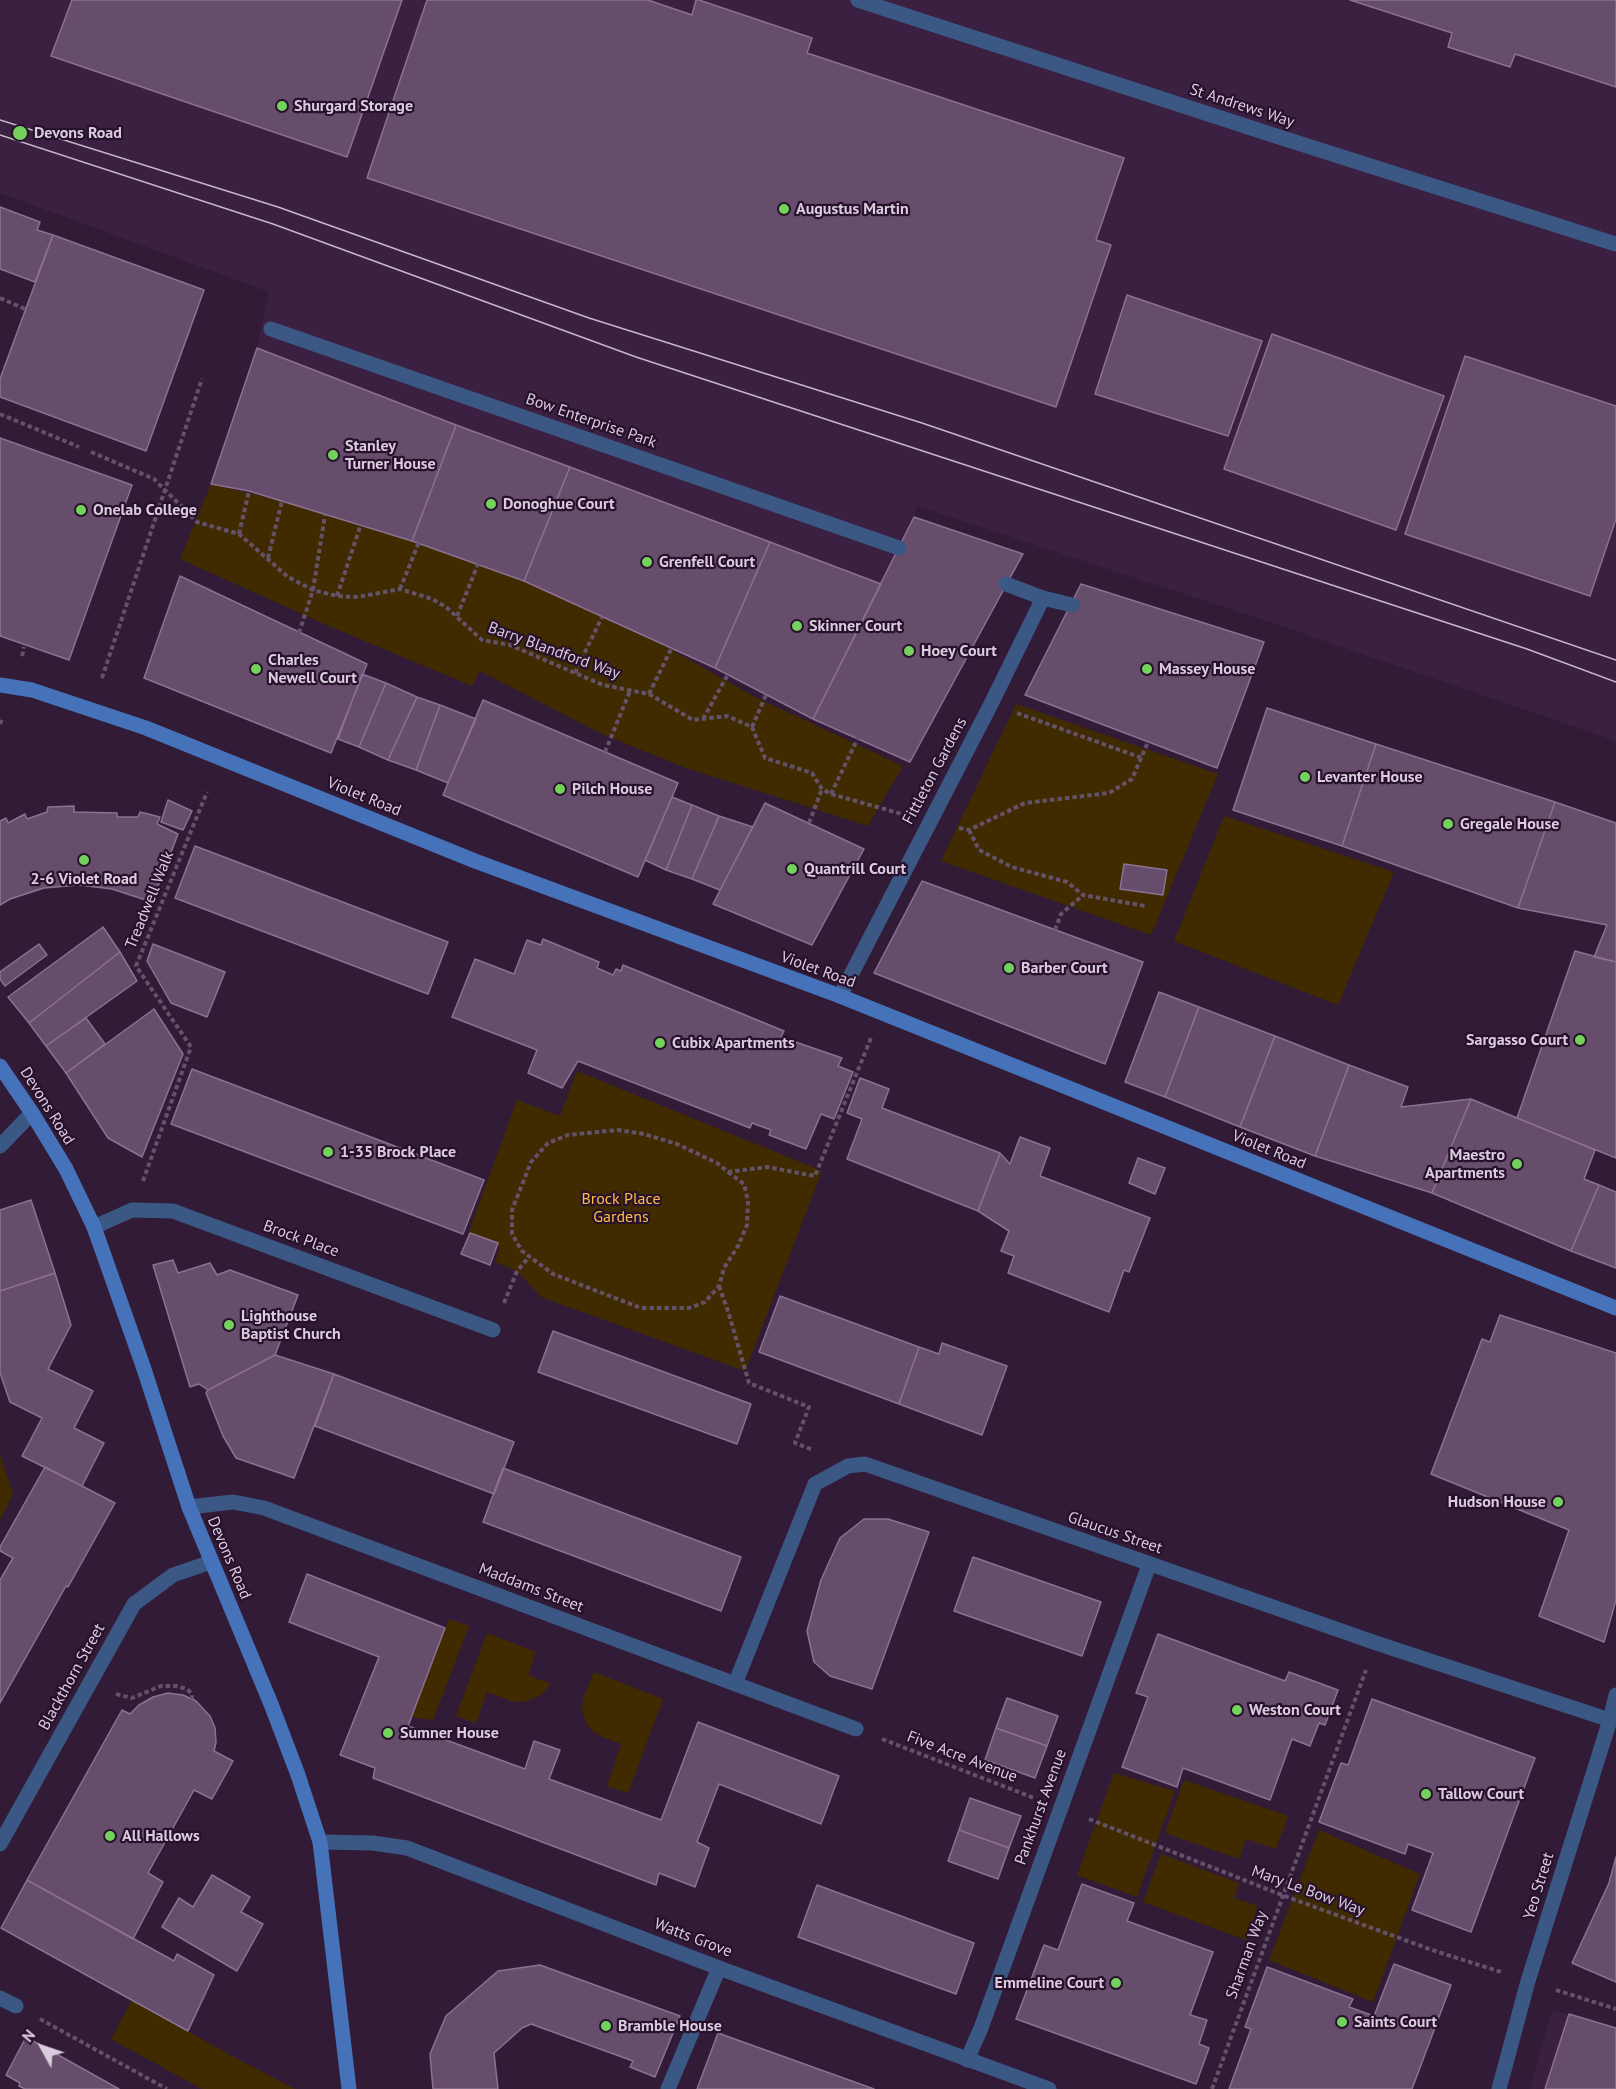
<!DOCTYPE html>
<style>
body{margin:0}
#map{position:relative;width:1616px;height:2089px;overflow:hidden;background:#311b37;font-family:"PT Sans",sans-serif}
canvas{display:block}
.north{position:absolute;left:12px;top:2017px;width:60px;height:60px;-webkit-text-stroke:4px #27112c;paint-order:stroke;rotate:310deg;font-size:16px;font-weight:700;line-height:24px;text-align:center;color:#daccde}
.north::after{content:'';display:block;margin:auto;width:21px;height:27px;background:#daccde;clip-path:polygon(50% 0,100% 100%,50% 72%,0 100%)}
</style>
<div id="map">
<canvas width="1616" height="2089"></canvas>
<div class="north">N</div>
</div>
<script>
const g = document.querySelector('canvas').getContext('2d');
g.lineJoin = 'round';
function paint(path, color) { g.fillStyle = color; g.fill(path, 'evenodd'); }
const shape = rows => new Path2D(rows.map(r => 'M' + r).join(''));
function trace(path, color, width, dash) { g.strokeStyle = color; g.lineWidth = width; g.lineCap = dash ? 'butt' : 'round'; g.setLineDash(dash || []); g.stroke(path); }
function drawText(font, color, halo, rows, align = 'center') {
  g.font = font + ' "PT Sans",sans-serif'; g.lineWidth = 4.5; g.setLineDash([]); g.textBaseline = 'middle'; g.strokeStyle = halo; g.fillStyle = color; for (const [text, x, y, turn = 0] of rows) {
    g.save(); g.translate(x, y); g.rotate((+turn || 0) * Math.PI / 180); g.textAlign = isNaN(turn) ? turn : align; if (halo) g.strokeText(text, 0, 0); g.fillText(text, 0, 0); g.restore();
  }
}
paint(shape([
 [0,0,1616,0,1616,741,1284,627,918,506,881,584,456,425,257,348,269,292,0,193],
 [1552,2010,1616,2029,1616,2089,1530,2089]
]), '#3b2042');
paint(shape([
 [211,484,282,501,412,541,524,581,665,646,753,696,903,766,868,826,686,768,602,734,480,671,472,686,331,627,180,559],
 [1016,704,1218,774,1151,935,941,861],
 [1224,816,1394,872,1338,1005,1174,941],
 [577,1071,822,1171,745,1371,541,1297,517,1271,495,1262,500,1246,468,1234,517,1100,560,1116],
 [0,1455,13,1494,0,1520],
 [449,1619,469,1626,433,1720,411,1717],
 [487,1633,536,1652,528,1675,551,1684,541,1695,528,1701,514,1702,487,1692,476,1723,456,1716],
 [594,1672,663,1699,628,1793,607,1786,621,1744,600,1736,593,1731,586,1723,582,1711,583,1698],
 [1114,1773,1175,1791,1137,1897,1077,1875],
 [1184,1780,1288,1816,1276,1849,1246,1839,1239,1859,1165,1833],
 [1319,1830,1420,1874,1373,2002,1269,1960],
 [1161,1854,1239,1883,1234,1898,1258,1906,1246,1940,1143,1902],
 [132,2000,232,2056,295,2089,202,2089,111,2039]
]), '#402b00');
const building = shape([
 [72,0,402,0,347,157,51,56,72,0],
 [427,0,648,0,692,15,696,0,699,0,812,38,807,53,1124,158,1096,240,1111,245,1056,407,367,178,427,0],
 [1350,0,1616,0,1616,87,1515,54,1510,67,1448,47,1452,33,1350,0],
 [0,207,40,222,37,230,53,235,35,282,0,269,0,207],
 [53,235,204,290,146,451,0,397,0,379,53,235],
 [1127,295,1262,341,1228,436,1095,394,1127,295],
 [1272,334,1444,396,1396,530,1224,469,1272,334],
 [257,348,456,425,412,541,249,491,211,484,257,348],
 [1465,356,1616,406,1616,519,1590,596,1405,534,1465,356],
 [456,425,570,467,524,581,412,541,456,425],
 [0,438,132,485,69,660,0,636,0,438],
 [570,467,770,542,715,668,524,581,570,467],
 [914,517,1023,554,910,762,813,719,914,517],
 [770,542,881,584,813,719,715,668,770,542],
 [180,576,367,664,331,753,144,678,180,576],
 [1081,584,1264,642,1217,768,1025,695,1081,584],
 [362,674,386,683,359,747,338,739,362,674],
 [386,683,417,697,388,760,359,747,386,683],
 [417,697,440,705,416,770,388,760,417,697],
 [483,700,678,783,638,877,443,795,483,700],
 [440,705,476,719,448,783,416,770,440,705],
 [1267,708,1376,744,1342,846,1233,810,1267,708],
 [1376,744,1555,802,1518,908,1342,846,1376,744],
 [672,797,692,805,666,870,645,860,672,797],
 [168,800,192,811,183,830,161,822,168,800],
 [1555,802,1616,823,1616,962,1594,957,1607,925,1518,908,1555,802],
 [765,803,864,849,812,945,713,904,765,803],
 [692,805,719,816,692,879,666,870,692,805],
 [74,806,74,812,117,813,117,817,138,817,140,812,160,817,157,824,178,834,152,902,112,889,79,885,44,888,10,899,0,905,0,821,6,818,8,823,25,814,27,819,47,812,48,807,74,806],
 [719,816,753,827,720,890,692,879,719,816],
 [195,846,448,942,428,994,175,898,195,846],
 [1124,864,1167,870,1163,895,1120,889,1124,864],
 [922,881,1143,962,1105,1064,874,973,922,881],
 [103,927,120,952,29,1023,8,997,103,927],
 [543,939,599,962,597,968,613,975,616,969,621,971,623,965,784,1031,781,1037,842,1058,838,1066,853,1072,834,1119,821,1114,806,1149,769,1135,771,1130,752,1123,750,1128,578,1061,562,1088,528,1073,537,1050,452,1017,475,959,514,974,527,940,541,945,543,939],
 [39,944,47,955,5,986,0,979,0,972,39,944],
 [153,944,225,972,207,1017,171,1003,147,961,153,944],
 [1575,951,1616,962,1616,1158,1517,1118,1575,951],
 [120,952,137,981,46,1046,29,1023,120,952],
 [1159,992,1199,1007,1165,1097,1125,1082,1159,992],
 [1199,1007,1275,1036,1240,1127,1165,1097,1199,1007],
 [154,1009,183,1054,142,1157,108,1138,66,1073,154,1009],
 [86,1018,105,1044,66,1073,46,1046,86,1018],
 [1275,1036,1349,1065,1315,1156,1240,1127,1275,1036],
 [1349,1065,1408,1087,1401,1107,1471,1099,1432,1193,1315,1156,1349,1065],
 [192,1069,484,1180,463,1234,171,1124,192,1069],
 [860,1078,889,1089,882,1108,1000,1153,978,1211,847,1159,862,1119,847,1113,860,1078],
 [1471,1099,1595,1150,1584,1179,1599,1185,1571,1251,1432,1193,1471,1099],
 [1020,1137,1050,1148,1040,1176,1150,1218,1129,1272,1124,1270,1109,1312,1008,1273,1014,1256,1001,1251,1009,1231,978,1211,1000,1153,1010,1164,1020,1137],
 [1138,1158,1165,1168,1155,1194,1129,1183,1138,1158],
 [1599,1185,1616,1192,1616,1268,1571,1251,1599,1185],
 [31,1200,55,1273,0,1291,0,1210,31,1200],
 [470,1233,498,1243,490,1265,461,1254,470,1233],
 [173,1260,178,1273,210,1263,217,1275,230,1270,298,1295,275,1355,208,1390,199,1384,190,1387,153,1265,173,1260],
 [55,1273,71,1325,48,1369,93,1391,74,1428,104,1443,82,1486,22,1456,42,1418,10,1402,0,1373,0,1291,55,1273],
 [780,1296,919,1347,899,1404,759,1352,780,1296],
 [1500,1315,1616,1353,1616,1600,1604,1642,1539,1616,1569,1530,1431,1474,1482,1339,1490,1342,1500,1315],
 [553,1331,751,1404,737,1444,538,1372,553,1331],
 [942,1343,1007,1366,982,1435,899,1404,919,1347,939,1354,942,1343],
 [275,1355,334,1374,294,1478,236,1458,223,1436,206,1393,208,1390,275,1355],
 [334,1374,514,1442,494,1494,315,1426,334,1374],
 [45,1467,115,1503,68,1587,66,1586,0,1703,0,1580,13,1558,0,1551,0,1547,45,1467],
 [503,1468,741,1557,721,1611,483,1522,503,1468],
 [864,1519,888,1519,929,1532,872,1689,830,1676,814,1662,807,1631,821,1580,840,1538,864,1519],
 [973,1557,1101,1602,1082,1656,954,1611,973,1557],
 [307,1574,445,1628,408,1726,525,1769,534,1741,560,1750,549,1779,661,1820,698,1722,839,1776,821,1824,719,1784,697,1842,709,1848,695,1887,659,1873,656,1885,373,1778,375,1768,340,1755,379,1657,289,1622,307,1574],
 [1158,1634,1285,1681,1289,1672,1338,1690,1325,1725,1319,1723,1310,1746,1292,1739,1270,1800,1183,1768,1177,1787,1122,1767,1148,1697,1136,1693,1158,1634],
 [168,1693,183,1695,196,1701,210,1716,215,1728,216,1742,214,1751,233,1761,212,1799,194,1790,148,1873,163,1882,133,1939,27,1880,122,1710,130,1714,139,1705,153,1697,168,1693],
 [1007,1698,1058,1716,1047,1746,996,1728,1007,1698],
 [1372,1699,1535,1758,1471,1932,1412,1910,1433,1853,1408,1844,1405,1854,1319,1822,1341,1763,1348,1765,1372,1699],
 [996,1728,1047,1746,1035,1778,985,1760,996,1728],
 [970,1798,1021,1816,1009,1848,959,1830,970,1798],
 [959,1830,1009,1848,998,1879,948,1861,959,1830],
 [1616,1857,1616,1982,1572,1963,1609,1883,1616,1857],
 [212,1875,250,1897,241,1912,263,1924,237,1971,162,1927,179,1898,193,1907,212,1875],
 [27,1880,174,1961,177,1954,214,1975,188,2031,1,1928,27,1880],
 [1082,1884,1134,1903,1127,1921,1213,1952,1190,2015,1207,2020,1199,2044,1209,2048,1196,2084,1016,2019,1044,1945,1058,1950,1082,1884],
 [817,1885,974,1943,956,1994,798,1937,817,1885],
 [1394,1964,1451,1985,1412,2089,1229,2089,1251,2029,1245,2027,1267,1967,1353,1999,1349,2007,1374,2016,1394,1964],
 [540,1965,680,2016,655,2077,630,2067,633,2061,531,2024,522,2028,494,2053,498,2089,433,2089,430,2054,446,2016,498,1971,540,1965],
 [1569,2014,1616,2028,1616,2089,1545,2089,1569,2014],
 [718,2033,874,2089,697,2089,718,2033],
 [26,2037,119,2089,25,2089,19,2086,20,2083,6,2075,26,2037]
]);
paint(building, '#664d6c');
trace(building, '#8c7192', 1.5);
trace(shape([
 [0,298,25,309],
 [0,414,79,447],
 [91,452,154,479,197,522,239,534,288,577,313,590,337,596,358,597,400,589,432,599,446,607,482,640,510,645,603,685,649,694,693,720,727,716,752,727,765,758,812,773,822,789,831,794,902,814],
 [239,534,249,491],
 [268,558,282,501],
 [400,589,419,542],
 [337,596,361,524],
 [457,616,478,564],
 [299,633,313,590,325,515],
 [22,656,24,647],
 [575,673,602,617],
 [102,678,202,379],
 [649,694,671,649],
 [1017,713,1142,758],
 [703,719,727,676],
 [0,724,2,719],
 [752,727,766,695],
 [605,752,630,691],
 [831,794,858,738],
 [809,823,822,789],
 [959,828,969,830,1025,803,1109,793,1132,779,1148,742],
 [969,830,979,850,1012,867,1067,882,1083,895,1145,906],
 [1055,930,1061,914,1083,895],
 [728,1172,744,1184,748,1201,747,1225,738,1246,724,1268,719,1286,705,1302,689,1308,641,1308,553,1274,522,1251,512,1234,512,1210,531,1162,548,1143,568,1135,618,1130,644,1134,677,1144,717,1163,728,1172,767,1167,815,1176,871,1038],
 [143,1181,191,1047,136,966,207,792],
 [719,1286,728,1311,749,1383,809,1407,795,1443,813,1450],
 [504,1303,517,1271,529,1257],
 [116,1694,132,1698,161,1686,176,1686,187,1689,192,1694,192,1699],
 [882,1739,1034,1798],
 [1089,1819,1282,1895,1432,1950,1501,1972],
 [1556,1990,1616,2009],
 [40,2019,167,2089],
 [1212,2089,1366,1670]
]), '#64516a', 4, [4.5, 3]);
trace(shape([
 [271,329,899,548],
 [967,2060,981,2028,1149,1565],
 [668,2089,719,1968]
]), '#3b5784', 15);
trace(shape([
 [858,0,1276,136,1616,244],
 [1043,598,1072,605],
 [840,996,991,704,1043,598,1006,584],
 [0,1146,32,1113],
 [94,1227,132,1210,173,1211,493,1330],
 [189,1507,233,1502,264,1508,856,1729],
 [735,1684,815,1484,848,1466,865,1464,1376,1643,1610,1720],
 [320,1842,373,1843,407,1848,719,1968,1049,2089],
 [0,1844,134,1604,173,1575,211,1562],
 [0,1998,16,2006],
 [1499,2089,1528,1981,1610,1720,1616,1695]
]), '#3b5784', 15);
trace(shape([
 [0,685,32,690,146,728,475,861,840,996,1616,1308],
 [0,1066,32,1113,66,1169,94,1227,143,1366,189,1507,271,1704,298,1775,320,1842,349,2089]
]), '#4672ba', 15);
trace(shape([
 [0,120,278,207,589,318,922,423,1616,660],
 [0,135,273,224,636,357,1527,649,1616,682]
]), '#c6b7ca', 1.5);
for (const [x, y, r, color] of [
 [282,106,6,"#73d25c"],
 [20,133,8,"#73d25c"],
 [784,209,6,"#73d25c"],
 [333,455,6,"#73d25c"],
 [491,504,6,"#73d25c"],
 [81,510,6,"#73d25c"],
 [647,562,6,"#73d25c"],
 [797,626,6,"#73d25c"],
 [909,651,6,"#73d25c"],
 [256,669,6,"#73d25c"],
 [1147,669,6,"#73d25c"],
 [1305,777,6,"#73d25c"],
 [560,789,6,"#73d25c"],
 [1448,824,6,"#73d25c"],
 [84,860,6,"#73d25c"],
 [792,869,6,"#73d25c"],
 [1009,968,6,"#73d25c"],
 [1580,1040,6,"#73d25c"],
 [660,1043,6,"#73d25c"],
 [328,1152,6,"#73d25c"],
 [1517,1164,6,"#73d25c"],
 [229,1325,6,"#73d25c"],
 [1558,1502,6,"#73d25c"],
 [1237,1710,6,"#73d25c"],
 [388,1733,6,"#73d25c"],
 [1426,1794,6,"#73d25c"],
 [110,1836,6,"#73d25c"],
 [1116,1983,6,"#73d25c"],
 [1342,2022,6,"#73d25c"],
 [606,2026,6,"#73d25c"]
]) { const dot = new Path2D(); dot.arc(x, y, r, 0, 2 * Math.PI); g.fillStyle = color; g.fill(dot); trace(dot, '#27112c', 2); }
drawText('bold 16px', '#daccde', '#27112c', [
 ["Shurgard Storage",294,106],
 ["Devons Road",34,133],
 ["Augustus Martin",796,209],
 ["Stanley",345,446],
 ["Turner House",345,464],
 ["Donoghue Court",503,504],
 ["Onelab College",93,510],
 ["Grenfell Court",659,562],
 ["Skinner Court",809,626],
 ["Hoey Court",921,651],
 ["Charles",268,660],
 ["Newell Court",268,678],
 ["Massey House",1159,669],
 ["Levanter House",1317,777],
 ["Pilch House",572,789],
 ["Gregale House",1460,824],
 ["Quantrill Court",804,869],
 ["2-6 Violet Road",84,879,"center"],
 ["Barber Court",1021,968],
 ["Sargasso Court",1568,1040,"right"],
 ["Cubix Apartments",672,1043],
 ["1-35 Brock Place",340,1152],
 ["Maestro",1505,1155,"right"],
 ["Apartments",1505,1173,"right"],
 ["Lighthouse",241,1316],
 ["Baptist Church",241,1334],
 ["Hudson House",1546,1502,"right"],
 ["Weston Court",1249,1710],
 ["Sumner House",400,1733],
 ["Tallow Court",1438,1794],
 ["All Hallows",122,1836],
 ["Emmeline Court",1104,1983,"right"],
 ["Saints Court",1354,2022],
 ["Bramble House",618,2026]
], 'left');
drawText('16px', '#daccde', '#27112c', [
 ["St Andrews Way",1242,106,18],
 ["Bow Enterprise Park",591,421,19],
 ["Barry Blandford Way",554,651,20],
 ["Fittleton Gardens",935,771,-62],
 ["Violet Road",364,797,22],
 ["Treadwell Walk",150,900,-68],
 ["Violet Road",818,970,20],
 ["Devons Road",47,1106,58],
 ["Violet Road",1269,1150,22],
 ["Brock Place",301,1239,20],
 ["Glaucus Street",1115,1533,19],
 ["Devons Road",229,1558,67],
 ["Maddams Street",531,1588,21],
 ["Blackthorn Street",72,1677,-61],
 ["Five Acre Avenue",962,1757,21],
 ["Pankhurst Avenue",1041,1807,-70],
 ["Yeo Street",1539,1886,-73],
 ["Mary Le Bow Way",1308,1891,20],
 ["Watts Grove",693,1938,21],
 ["Sharman Way",1247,1955,-70]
]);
drawText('16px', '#fdbd43', '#27112c', [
 ["Brock Place",621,1199],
 ["Gardens",621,1217]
]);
</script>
